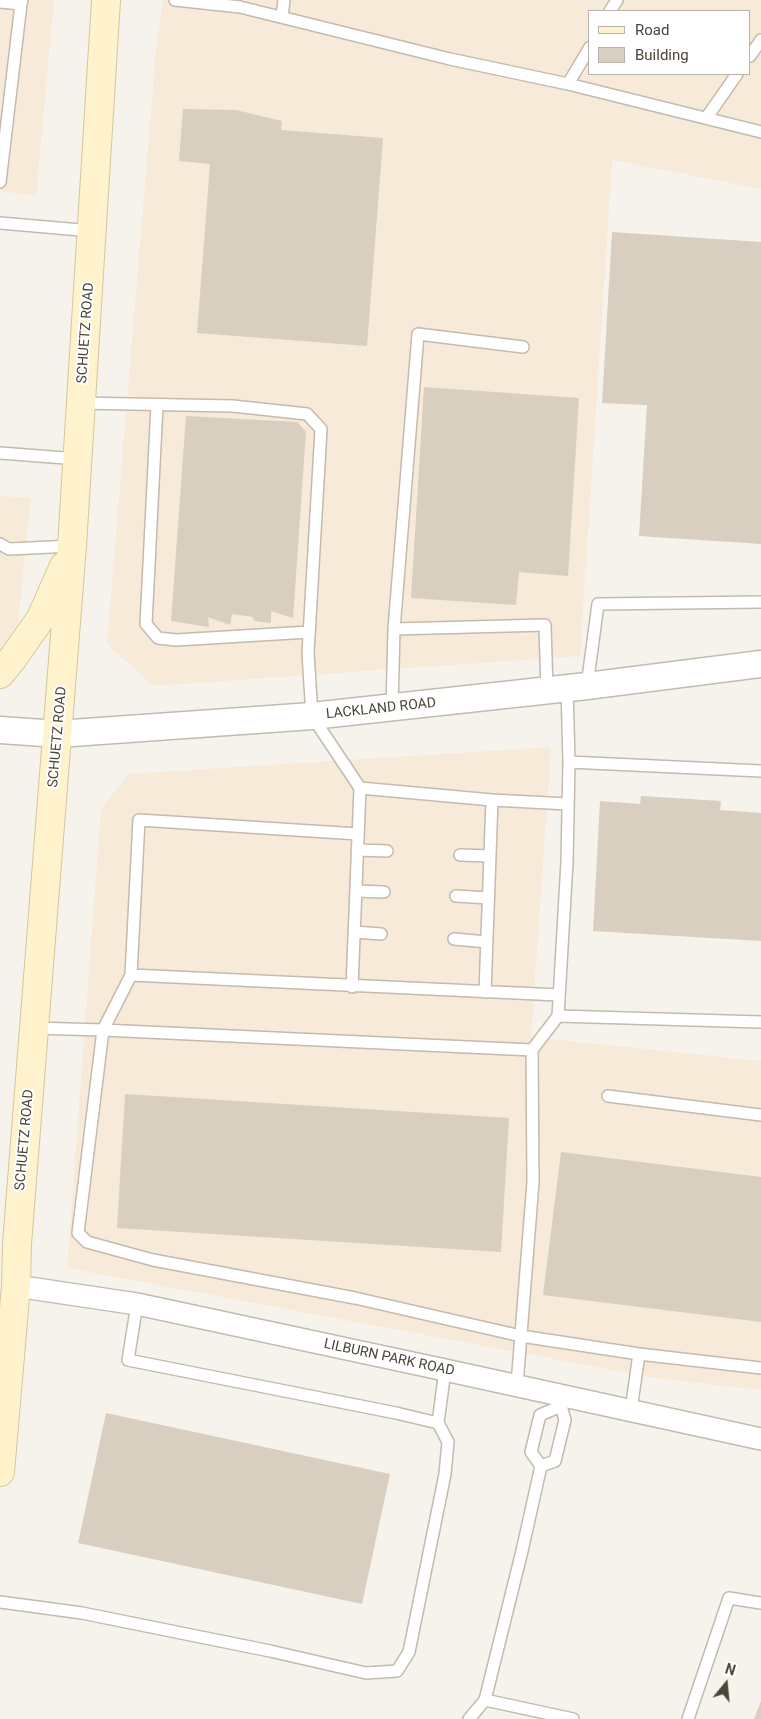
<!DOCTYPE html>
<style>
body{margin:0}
#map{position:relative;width:761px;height:1719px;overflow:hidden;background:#f6f3ec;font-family:Roboto,sans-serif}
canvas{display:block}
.legend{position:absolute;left:588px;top:10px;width:162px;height:65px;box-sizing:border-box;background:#fff;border:1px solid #b7b4b0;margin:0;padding:6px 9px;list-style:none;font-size:15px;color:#4b4439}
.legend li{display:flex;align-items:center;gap:10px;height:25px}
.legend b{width:25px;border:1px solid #b7b4b0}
.north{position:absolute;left:701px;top:1659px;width:50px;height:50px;-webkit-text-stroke:4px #fff;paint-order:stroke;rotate:17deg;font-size:14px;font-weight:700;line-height:20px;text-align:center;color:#4b4439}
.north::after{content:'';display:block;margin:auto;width:18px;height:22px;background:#4b4439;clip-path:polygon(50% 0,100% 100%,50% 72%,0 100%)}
</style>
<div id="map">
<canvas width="761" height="1719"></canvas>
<ul class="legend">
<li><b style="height:6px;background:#fff3cd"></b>Road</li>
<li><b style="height:14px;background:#d8cfc1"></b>Building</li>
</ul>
<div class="north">N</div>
</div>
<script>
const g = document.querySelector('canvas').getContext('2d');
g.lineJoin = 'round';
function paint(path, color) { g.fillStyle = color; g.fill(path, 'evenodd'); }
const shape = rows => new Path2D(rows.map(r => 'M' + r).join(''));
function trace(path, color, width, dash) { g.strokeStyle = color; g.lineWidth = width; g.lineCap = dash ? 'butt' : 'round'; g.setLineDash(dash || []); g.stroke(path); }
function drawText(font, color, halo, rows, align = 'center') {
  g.font = font + ' Roboto,sans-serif'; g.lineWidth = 4; g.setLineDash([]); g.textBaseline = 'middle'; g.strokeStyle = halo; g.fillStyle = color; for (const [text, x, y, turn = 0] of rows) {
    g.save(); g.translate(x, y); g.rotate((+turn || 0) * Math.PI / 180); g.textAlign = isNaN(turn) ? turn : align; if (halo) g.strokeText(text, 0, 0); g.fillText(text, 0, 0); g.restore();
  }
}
paint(shape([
 [0,0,54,0,36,196,0,191],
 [163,0,761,0,761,189,612,160,580,656,153,686,107,644,156,50],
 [590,11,750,11,750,74,590,74],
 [0,496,31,498,18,622,0,654],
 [551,747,531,1037,761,1061,761,1390,655,1378,67,1268,101,809,128,774]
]), '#f7ead8');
paint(shape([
 [183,109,236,110,282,121,281,130,383,138,367,346,197,333,210,164,179,161],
 [612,232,761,242,761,544,639,536,647,405,602,403],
 [424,387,579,398,568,576,519,572,516,605,411,598],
 [186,416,297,422,306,432,293,618,271,611,271,623,254,621,253,617,232,614,230,625,208,617,209,627,171,621],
 [641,796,721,801,720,810,761,813,761,941,593,931,600,801,640,804],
 [125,1094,509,1118,501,1252,117,1228],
 [561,1152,761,1177,761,1322,543,1295],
 [106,1413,390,1474,362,1604,78,1543],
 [761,1701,761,1719,754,1719]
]), '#d8cfc1');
const service = shape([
 [175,0,240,7,450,59,568,84],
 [0,2,21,4,22,0],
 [610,11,617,0],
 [282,17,284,0],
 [590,47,568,84,761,132],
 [750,56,761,40],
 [707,117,737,74],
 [0,182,21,4],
 [0,223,92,231],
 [81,403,233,406,307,414,321,429,308,653,312,716,360,788,492,800,568,804],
 [157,405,146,624,158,638,176,640,309,632],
 [0,453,78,459],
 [0,544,9,549,72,546],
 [394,629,545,625,547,690],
 [587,686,598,604,761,602],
 [392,708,394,629,418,334,523,347],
 [569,762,761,771],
 [358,834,139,820,131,975,559,995],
 [357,850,387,851],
 [460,855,490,856],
 [356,891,384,892],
 [456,896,488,898],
 [354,932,381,934],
 [454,939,487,942],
 [131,975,103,1030,78,1233,87,1242,153,1260,355,1298,521,1336,639,1354,761,1368],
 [352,987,360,788],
 [485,992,492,800],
 [558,1016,761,1022],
 [34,1028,103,1030,532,1050,533,1182,517,1385],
 [532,1050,558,1016,567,862,569,762,567,687],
 [608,1096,761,1115],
 [631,1410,639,1354],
 [438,1423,445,1370],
 [541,1466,555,1461,565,1420,561,1406,562,1400],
 [0,1602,82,1613,270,1651,366,1673,397,1671,409,1652,445,1474,448,1442,438,1423,396,1413,128,1360,137,1304],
 [485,1700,573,1719],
 [469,1719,485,1700,522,1551,541,1466,531,1452,540,1415,561,1406],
 [688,1719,729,1598,761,1603]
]);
const minor = shape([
 [16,1286,137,1304,445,1370,761,1439]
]);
const tertiary = shape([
 [0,730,58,734,312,716,587,686,761,664]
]);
const secondary = shape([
 [0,674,13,658,41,618,64,566],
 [0,1472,16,1286,17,1244,72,546,106,0]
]);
trace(service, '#c2bbae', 14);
trace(minor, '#c2bbae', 24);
trace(tertiary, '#c2bbae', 29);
trace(secondary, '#d6c79b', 30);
trace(service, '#fff', 11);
trace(minor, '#fff', 21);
trace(tertiary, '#fff', 26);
trace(secondary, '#fff3cd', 28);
drawText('14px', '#4b4439', '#fff', [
 ["SCHUETZ ROAD",86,333,-86],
 ["LACKLAND ROAD",381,709,-6],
 ["SCHUETZ ROAD",58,737,-85],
 ["SCHUETZ ROAD",25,1140,-85],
 ["LILBURN PARK ROAD",389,1358,12]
]);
</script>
